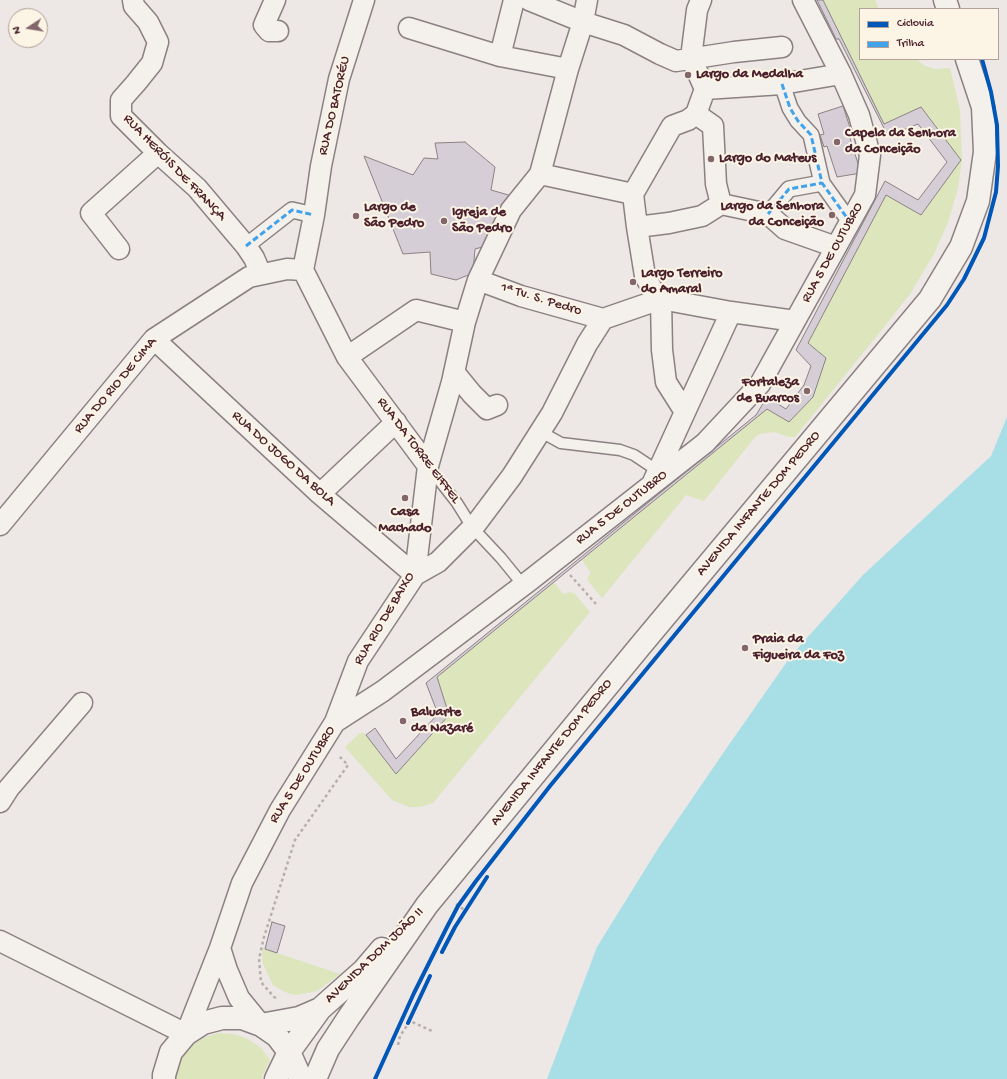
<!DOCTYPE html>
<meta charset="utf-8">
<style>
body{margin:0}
#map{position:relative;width:1007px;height:1079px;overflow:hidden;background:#ede7e6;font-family:"Gochi Hand",sans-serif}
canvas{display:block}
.legend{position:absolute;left:859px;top:8px;width:140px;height:52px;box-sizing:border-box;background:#fcf5e5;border:1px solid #b59f9b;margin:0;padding:5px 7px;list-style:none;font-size:12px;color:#4a1f2b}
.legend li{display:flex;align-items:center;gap:8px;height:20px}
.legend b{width:20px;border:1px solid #b59f9b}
.north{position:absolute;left:8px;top:8px;width:40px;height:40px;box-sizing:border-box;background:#fcf5e5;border:1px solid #b59f9b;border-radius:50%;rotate:258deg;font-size:11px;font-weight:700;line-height:16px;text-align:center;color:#4a1f2b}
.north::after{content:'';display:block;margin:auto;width:14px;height:18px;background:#83656c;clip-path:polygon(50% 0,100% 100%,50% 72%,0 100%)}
</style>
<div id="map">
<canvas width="1007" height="1079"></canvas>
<ul class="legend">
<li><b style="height:5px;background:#0057b8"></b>Ciclovia</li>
<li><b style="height:5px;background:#40a2eb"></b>Trilha</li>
</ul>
<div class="north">N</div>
</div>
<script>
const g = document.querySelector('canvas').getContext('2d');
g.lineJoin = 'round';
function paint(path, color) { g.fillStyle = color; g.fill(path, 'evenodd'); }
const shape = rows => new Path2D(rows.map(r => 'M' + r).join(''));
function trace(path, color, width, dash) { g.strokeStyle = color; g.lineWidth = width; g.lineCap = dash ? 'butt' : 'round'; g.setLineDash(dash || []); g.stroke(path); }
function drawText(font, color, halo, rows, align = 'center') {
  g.font = font + ' "Gochi Hand",sans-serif'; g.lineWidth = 4; g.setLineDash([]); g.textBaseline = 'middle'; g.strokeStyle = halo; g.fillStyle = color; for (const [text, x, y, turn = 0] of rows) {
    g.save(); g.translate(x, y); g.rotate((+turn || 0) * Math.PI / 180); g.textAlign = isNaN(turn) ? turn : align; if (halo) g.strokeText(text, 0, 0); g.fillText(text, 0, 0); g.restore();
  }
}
paint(shape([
 [823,0,875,0,879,9,860,9,860,59,916,59,925,66,936,69,950,68,960,110,962,160,958,188,948,222,934,254,910,294,880,332,795,437,789,437,774,432,760,434,755,437,704,501,686,495,602,598,588,581,588,577,591,573,582,560,767,409,789,422,813,397,826,358,808,343,886,195,921,215,961,160,921,107,884,124],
 [554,582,563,594,570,592,575,594,590,612,433,803,420,807,409,807,392,800,345,747,360,733,364,733,366,735,396,774,449,715,437,677],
 [263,948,277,953,340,974,317,991,297,995,290,994,283,991,273,985,263,964,262,954],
 [218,1033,234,1034,248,1039,261,1048,270,1060,261,1079,172,1079,178,1060,190,1046,203,1038]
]), '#dce5bc');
paint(shape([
 [1007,417,1007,1079,547,1079,597,947,659,847,728,746,791,656,863,575,991,456]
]), '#a8dfe7');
const building = shape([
 [817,0,823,0,884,124,921,107,961,160,921,215,886,195,808,343,826,358,813,397,789,422,767,409,437,677,449,715,396,774,366,735,375,728,396,759,438,714,426,683,756,415,767,397,786,409,804,385,811,366,796,350,885,181,918,200,947,162,918,124,888,136,839,39,836,39,817,0],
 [843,106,853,137,850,138,861,173,837,177,827,146,824,147,820,135,824,134,818,114,843,106],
 [465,142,495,167,491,190,512,196,486,246,475,249,473,273,456,280,431,274,430,252,403,254,364,156,413,175,424,158,438,159,435,143,465,142],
 [272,922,285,926,277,953,265,949,272,922]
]);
paint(building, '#d5ced7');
trace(building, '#8c8182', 1);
const service = shape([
 [541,432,561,443,620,450,634,455,658,471],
 [428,466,457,503,472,527,501,558,523,585]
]);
const pedestrian = shape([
 [782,84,790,108,798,121,811,135,822,183,850,222],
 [768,214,789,189,822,183],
 [246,246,292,210,314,215]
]);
const minor = shape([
 [133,0,134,6,148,22,158,42,152,63,136,83,121,100,121,116,158,153,197,188,246,246,254,258,261,274],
 [275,0,264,25,269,31,278,31],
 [364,0,339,79,321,166,314,215,303,270,347,357,428,466],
 [529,0,583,22,624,35,660,54,676,61,734,52,782,47],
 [409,28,500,56,568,69],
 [500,56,514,0],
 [691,58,697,10,701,0],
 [705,89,782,84,841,74],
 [696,114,713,126,716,184,721,204],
 [540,174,633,194],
 [721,204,768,214,785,229,836,247],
 [637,227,669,223,702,216,721,204],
 [119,249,91,213,158,153],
 [478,280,521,296,603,319],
 [603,319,661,299,652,289,645,276,637,227,633,194,672,126,688,120,696,114,705,89,691,58],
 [154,339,320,494,415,575],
 [347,357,416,310,465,322],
 [454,372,472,394,487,409,497,405],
 [685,412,731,312],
 [653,482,685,412,666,382,662,350,661,299,731,312,795,321],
 [320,494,396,422],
 [0,525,154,339,249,277,287,269,303,270],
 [415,575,438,562,476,524,512,476,552,413,587,344,603,319],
 [335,722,358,661,415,575,428,466,452,382,465,322,478,280,511,210,540,174,568,69,583,22,587,0],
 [0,802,9,788,82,703],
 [0,941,186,1034,220,948,242,883,280,810,335,722,383,691,529,581,705,443,760,384,865,195,870,155,859,115,841,74,803,0],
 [220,948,227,970,239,998,261,1025]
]);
const tertiary = shape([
 [945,0,948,9],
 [261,1025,299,1018,320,1009],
 [164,1079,164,1075,171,1052,186,1034,203,1023,222,1018,242,1018,261,1025,277,1036,289,1052,301,1079],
 [276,1079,289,1052,320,1009,364,970,382,949],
 [315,1079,328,1049,349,1017,427,905,641,645,930,299,961,247,978,201,985,152,983,107,967,59]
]);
trace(service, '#8c8182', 13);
trace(pedestrian, '#8c8182', 18);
trace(minor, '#8c8182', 23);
trace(tertiary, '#8c8182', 25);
trace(shape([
 [570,575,596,604],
 [456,904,466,911],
 [276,998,274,997,261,982,259,959,264,937,295,840,348,765,339,756],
 [398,1045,400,1036,410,1021,434,1032]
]), '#b7afad', 2.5, [3, 3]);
trace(service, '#f4f0eb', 10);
trace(pedestrian, '#f4f0eb', 15);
trace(minor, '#f4f0eb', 20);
trace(tertiary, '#f4f0eb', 22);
trace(shape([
 [782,84,790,108,798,121,811,135,822,183,850,222],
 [768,214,789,189,822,183],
 [246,246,292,210,314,215]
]), '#40a2eb', 3, [6, 3]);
trace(shape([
 [442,952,455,927,487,877],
 [408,1023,430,976],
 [375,1079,414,993,447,927,458,906,476,881,550,786,947,305,964,279,984,238,996,192,998,166,997,125,991,92,982,59]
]), '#0057b8', 4);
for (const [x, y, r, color] of [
 [688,75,4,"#83656c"],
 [837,142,4,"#83656c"],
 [711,159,4,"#83656c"],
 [832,215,4,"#83656c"],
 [356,216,4,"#83656c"],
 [444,221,4,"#83656c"],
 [633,282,4,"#83656c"],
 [807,391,4,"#83656c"],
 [405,498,4,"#83656c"],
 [745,648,4,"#83656c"],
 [403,721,4,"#83656c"]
]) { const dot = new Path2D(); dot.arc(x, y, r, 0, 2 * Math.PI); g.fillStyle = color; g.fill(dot); trace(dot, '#fcf5e5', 1.5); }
drawText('bold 14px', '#4a1f2b', '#fcf5e5', [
 ["Largo da Medalha",696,75],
 ["Capela da Senhora",845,134],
 ["da Conceição",845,150],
 ["Largo do Mateus",719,159],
 ["Largo da Senhora",824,207,"right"],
 ["da Conceição",824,223,"right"],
 ["Largo de",364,208],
 ["São Pedro",364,224],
 ["Igreja de",452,213],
 ["São Pedro",452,229],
 ["Largo Terreiro",641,274],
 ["do Amaral",641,290],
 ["Fortaleza",799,383,"right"],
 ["de Buarcos",799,399,"right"],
 ["Casa",405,513,"center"],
 ["Machado",405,529,"center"],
 ["Praia da",753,640],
 ["Figueira da Foz",753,656],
 ["Baluarte",411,713],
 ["da Nazaré",411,729]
], 'left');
drawText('14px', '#4a1f2b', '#fcf5e5', [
 ["RUA DO BATORÉU",335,106,-77],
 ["RUA HERÓIS DE FRANÇA",174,168,46],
 ["RUA 5 DE OUTUBRO",833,253,-61],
 ["1ª Tv. S. Pedro",541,300,17],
 ["RUA DO RIO DE CIMA",116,386,-50],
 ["RUA DA TORRE EIFFEL",418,451,53],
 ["RUA DO JOGO DA BOLA",283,459,42],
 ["AVENIDA INFANTE DOM PEDRO",759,504,-50],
 ["RUA 5 DE OUTUBRO",622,508,-38],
 ["RUA RIO DE BAIXO",385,619,-59],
 ["AVENIDA INFANTE DOM PEDRO",552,753,-51],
 ["RUA 5 DE OUTUBRO",303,775,-58],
 ["AVENIDA DOM JOÃO II",375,956,-44]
]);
</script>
